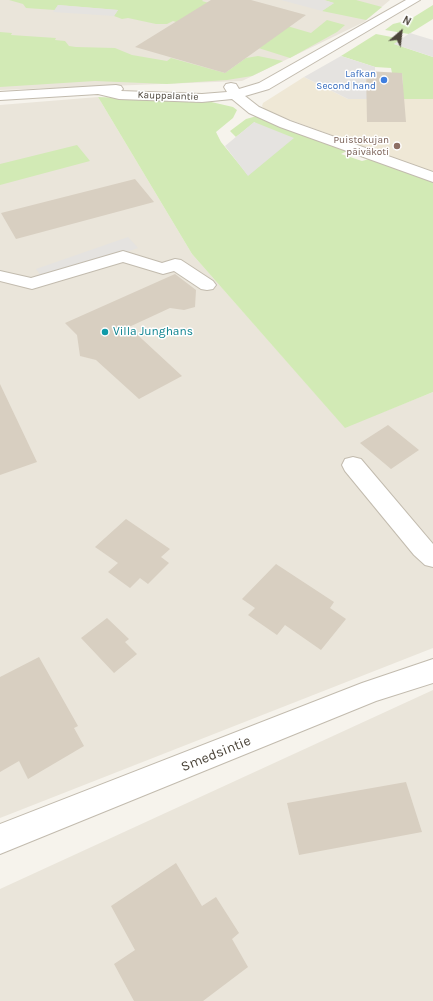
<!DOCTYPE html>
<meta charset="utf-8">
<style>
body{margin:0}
#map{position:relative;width:433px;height:1001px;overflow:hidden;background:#f6f3ec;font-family:Karla,sans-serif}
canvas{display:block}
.north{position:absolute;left:381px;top:12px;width:40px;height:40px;-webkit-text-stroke:3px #fff;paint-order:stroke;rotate:28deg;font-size:11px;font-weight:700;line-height:16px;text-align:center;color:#4b4439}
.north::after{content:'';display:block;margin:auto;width:14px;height:18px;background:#4b4439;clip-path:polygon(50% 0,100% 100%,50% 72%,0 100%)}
</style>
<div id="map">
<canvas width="433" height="1001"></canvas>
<div class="north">N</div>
</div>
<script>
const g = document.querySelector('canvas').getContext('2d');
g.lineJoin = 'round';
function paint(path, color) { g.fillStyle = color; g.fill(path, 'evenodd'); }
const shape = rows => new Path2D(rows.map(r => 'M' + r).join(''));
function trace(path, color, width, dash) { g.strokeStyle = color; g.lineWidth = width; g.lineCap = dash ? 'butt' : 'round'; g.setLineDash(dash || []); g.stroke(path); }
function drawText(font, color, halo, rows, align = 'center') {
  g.font = font + ' Karla,sans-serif'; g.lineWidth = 3; g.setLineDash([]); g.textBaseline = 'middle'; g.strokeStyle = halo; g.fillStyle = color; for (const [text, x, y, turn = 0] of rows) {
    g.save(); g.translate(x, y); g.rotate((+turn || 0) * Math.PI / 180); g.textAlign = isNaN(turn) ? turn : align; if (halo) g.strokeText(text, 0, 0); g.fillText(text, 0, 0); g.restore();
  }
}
paint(shape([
 [0,0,390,0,364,22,242,81,0,90],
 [98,97,192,254,345,427,433,392,433,648,0,818,0,105],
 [433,690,433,1001,0,1001,0,889]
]), '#eae5da');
paint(shape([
 [304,77,348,99,433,99,433,172,288,119,265,110,262,106,263,103]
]), '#efe8d6');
paint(shape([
 [9,0,203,0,202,1,311,33,327,20,345,25,337,32,290,58,173,21,167,24,156,24,128,18,122,19,114,16,118,10,58,5,55,10,26,8,23,4],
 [324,0,356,0,382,7,366,20,322,11,334,3],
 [433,5,433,19,409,34,385,30,393,24,409,20],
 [0,32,12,33,11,35,56,38,55,40,65,41,69,46,76,47,115,48,132,55,167,61,171,58,225,73,246,58,258,56,283,61,252,76,227,80,167,84,95,81,0,87],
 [376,34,402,39,394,44,433,57,433,99,399,99,403,89,402,73,392,73,391,68,375,67,341,56],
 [98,97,207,101,233,107,237,110,233,118,216,132,221,142,248,175,255,122,236,137,230,131,246,119,257,116,347,151,341,154,362,161,369,159,433,182,433,392,345,428,192,254],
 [77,145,90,161,0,185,0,164]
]), '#d2eab5');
paint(shape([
 [281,0,324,0,334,3,322,11],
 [58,5,118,10,114,16,53,12],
 [410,33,433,40,433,57,394,44],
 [341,56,375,67,375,72,366,72,366,87,397,89,399,99,348,99,304,77],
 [254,122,294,138,248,176,225,146],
 [128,237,138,248,45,281,36,269]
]), '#e5e3e0');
paint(shape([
 [211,0,251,0,306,15,225,73,135,47],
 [366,71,402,73,406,122,367,122],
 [135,179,154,202,16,239,1,213],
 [175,274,196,290,195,307,184,310,170,308,129,327,182,376,139,399,96,360,80,356,77,335,65,323],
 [0,384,37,462,0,475],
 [388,425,419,450,391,469,360,443],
 [126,519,170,549,161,557,169,563,148,584,140,578,130,588,108,572,118,563,95,547],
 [276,564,334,602,330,608,346,619,321,650,285,625,277,635,248,615,255,608,242,599],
 [107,618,129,639,125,642,137,654,114,673,81,638],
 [39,657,78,726,74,728,84,746,28,779,19,761,0,772,0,677],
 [406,782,422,832,299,855,287,803],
 [176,863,202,906,216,897,239,933,232,939,248,967,203,1001,134,1001,114,964,135,950,111,906]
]), '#d8cfc1');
const minor = shape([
 [406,0,420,0,269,89,245,96,259,107,290,121,433,172,433,182,280,127,249,113,232,99,202,102,119,99,98,94,0,100,0,92,116,85,121,86,123,89,121,91,202,94,227,92,224,87,226,84,231,83,236,84,239,89,259,83,406,0],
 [123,251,162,263,175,259,181,260,213,281,216,285,213,289,207,290,201,289,174,271,163,274,123,262,32,289,0,281,0,271,31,278,123,251],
 [353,457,361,459,433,544,433,567,425,565,414,555,345,471,342,465,345,459,353,457],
 [433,659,433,683,376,701,0,854,0,824,362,683,433,659]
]);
trace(minor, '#c2bbae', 2);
paint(minor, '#fff');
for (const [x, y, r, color] of [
 [384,80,4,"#3f7fe0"],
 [397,146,4,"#8d6e63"],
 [105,332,4,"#0f9aa8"]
]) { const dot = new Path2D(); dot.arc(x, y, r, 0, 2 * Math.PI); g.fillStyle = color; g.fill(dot); trace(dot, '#fff', 1.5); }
drawText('10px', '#366cbe', '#fff', [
 ["Lafkan",376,74],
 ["Second hand",376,86]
], 'right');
drawText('10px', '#4b4439', '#fff', [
 ["Kauppalantie",168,96,2]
]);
drawText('10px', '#785e54', '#fff', [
 ["Puistokujan",389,140],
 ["päiväkoti",389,152]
], 'right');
drawText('12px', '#0d838f', '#fff', [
 ["Villa Junghans",113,332]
], 'left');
drawText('14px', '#4b4439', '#fff', [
 ["Smedsintie",216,754,-22]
]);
</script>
